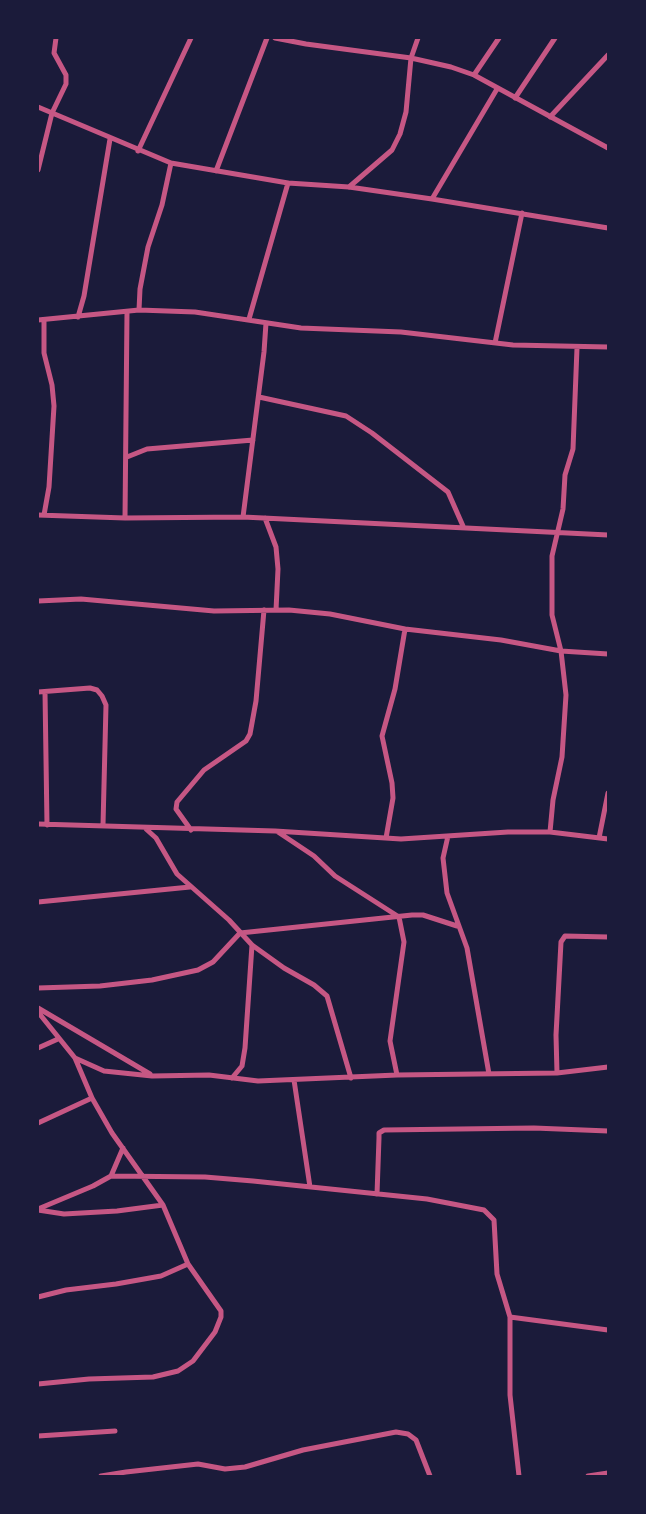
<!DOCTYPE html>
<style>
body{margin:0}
#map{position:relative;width:646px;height:1514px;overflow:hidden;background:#1b1b3a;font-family:"Libre Baskerville",serif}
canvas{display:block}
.frame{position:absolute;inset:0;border:39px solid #1b1b3a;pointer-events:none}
</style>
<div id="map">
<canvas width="646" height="1514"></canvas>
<div class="frame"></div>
</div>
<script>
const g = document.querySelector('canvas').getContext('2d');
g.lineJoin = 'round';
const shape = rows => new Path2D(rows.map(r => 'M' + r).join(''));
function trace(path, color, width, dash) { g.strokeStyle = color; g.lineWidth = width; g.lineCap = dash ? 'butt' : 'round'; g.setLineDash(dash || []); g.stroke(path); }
trace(shape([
 [275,38,306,44,411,58,451,67,474,75,608,148],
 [474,75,499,38],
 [515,98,555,38],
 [38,107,171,163,288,183,349,187,432,199,608,228],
 [550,117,608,55],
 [138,151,191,38],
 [38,170,52,113,66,84,66,75,54,53,56,38],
 [216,171,267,38],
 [349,187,392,150,400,134,406,112,411,58,418,38],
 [432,199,497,89],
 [139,310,140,289,148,247,162,205,171,163],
 [78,317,84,296,110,139],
 [249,319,288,183],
 [38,320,139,310,195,312,301,328,401,332,513,345,608,347],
 [44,320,44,353,52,385,54,406,49,487,44,515],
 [495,343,522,213],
 [259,397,346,416,372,433,448,492,463,526],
 [127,457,147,449,253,440],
 [38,515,125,518,243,517,608,535],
 [243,517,264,352,266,323],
 [125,518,127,312],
 [265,518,276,547,278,569,276,610],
 [38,601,81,599,214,611,289,610,330,614,405,629,395,689,382,736,392,783,393,798,386,838],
 [405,629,501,640,561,651,608,654],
 [38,692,90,688,97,690,102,696,106,705,103,825],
 [45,692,47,825],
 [38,824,275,831,401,839,508,832,550,832,608,839],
 [146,829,156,838,177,874,229,920,252,945,284,968,314,985,327,996,351,1078],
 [191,830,176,809,177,802,204,770,246,741,250,734,256,701,264,610],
 [278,832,314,856,335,876,399,917,404,942,390,1041,397,1075],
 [550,832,553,800,562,757,566,695,561,651,552,615,552,556,563,509,565,475,573,449,577,348],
 [448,836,443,858,447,893,467,948,489,1074],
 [599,838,608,793],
 [38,902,190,887],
 [38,988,100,986,152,980,198,970,213,962,240,933,412,915,423,915,457,926],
 [38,1008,150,1074],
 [38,1012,75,1058,104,1071,152,1076,209,1075,258,1081,397,1075,557,1073,608,1067],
 [38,1048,58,1039],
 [557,1073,556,1035,561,942,565,936,608,937],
 [232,1078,242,1066,245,1048,252,945],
 [294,1080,310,1187],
 [38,1123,92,1098],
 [111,1176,123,1148],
 [377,1194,379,1138,379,1133,384,1130,534,1128,608,1131],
 [38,1209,93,1186,111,1176,205,1177,253,1181,427,1199,484,1210,494,1220,497,1274,510,1317,510,1395,519,1476],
 [38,1210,64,1214,117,1211,163,1205],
 [38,1297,66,1290,116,1284,161,1276,188,1264,163,1205,112,1133,92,1098,75,1058],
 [510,1317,608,1330],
 [38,1384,89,1379,153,1377,178,1371,193,1361,215,1332,221,1317,221,1311,188,1264],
 [38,1436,115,1431],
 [101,1476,126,1472,198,1464,225,1469,245,1467,303,1450,396,1432,408,1434,416,1440,430,1476],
 [588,1476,608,1473]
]), '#c65784', 5);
</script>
